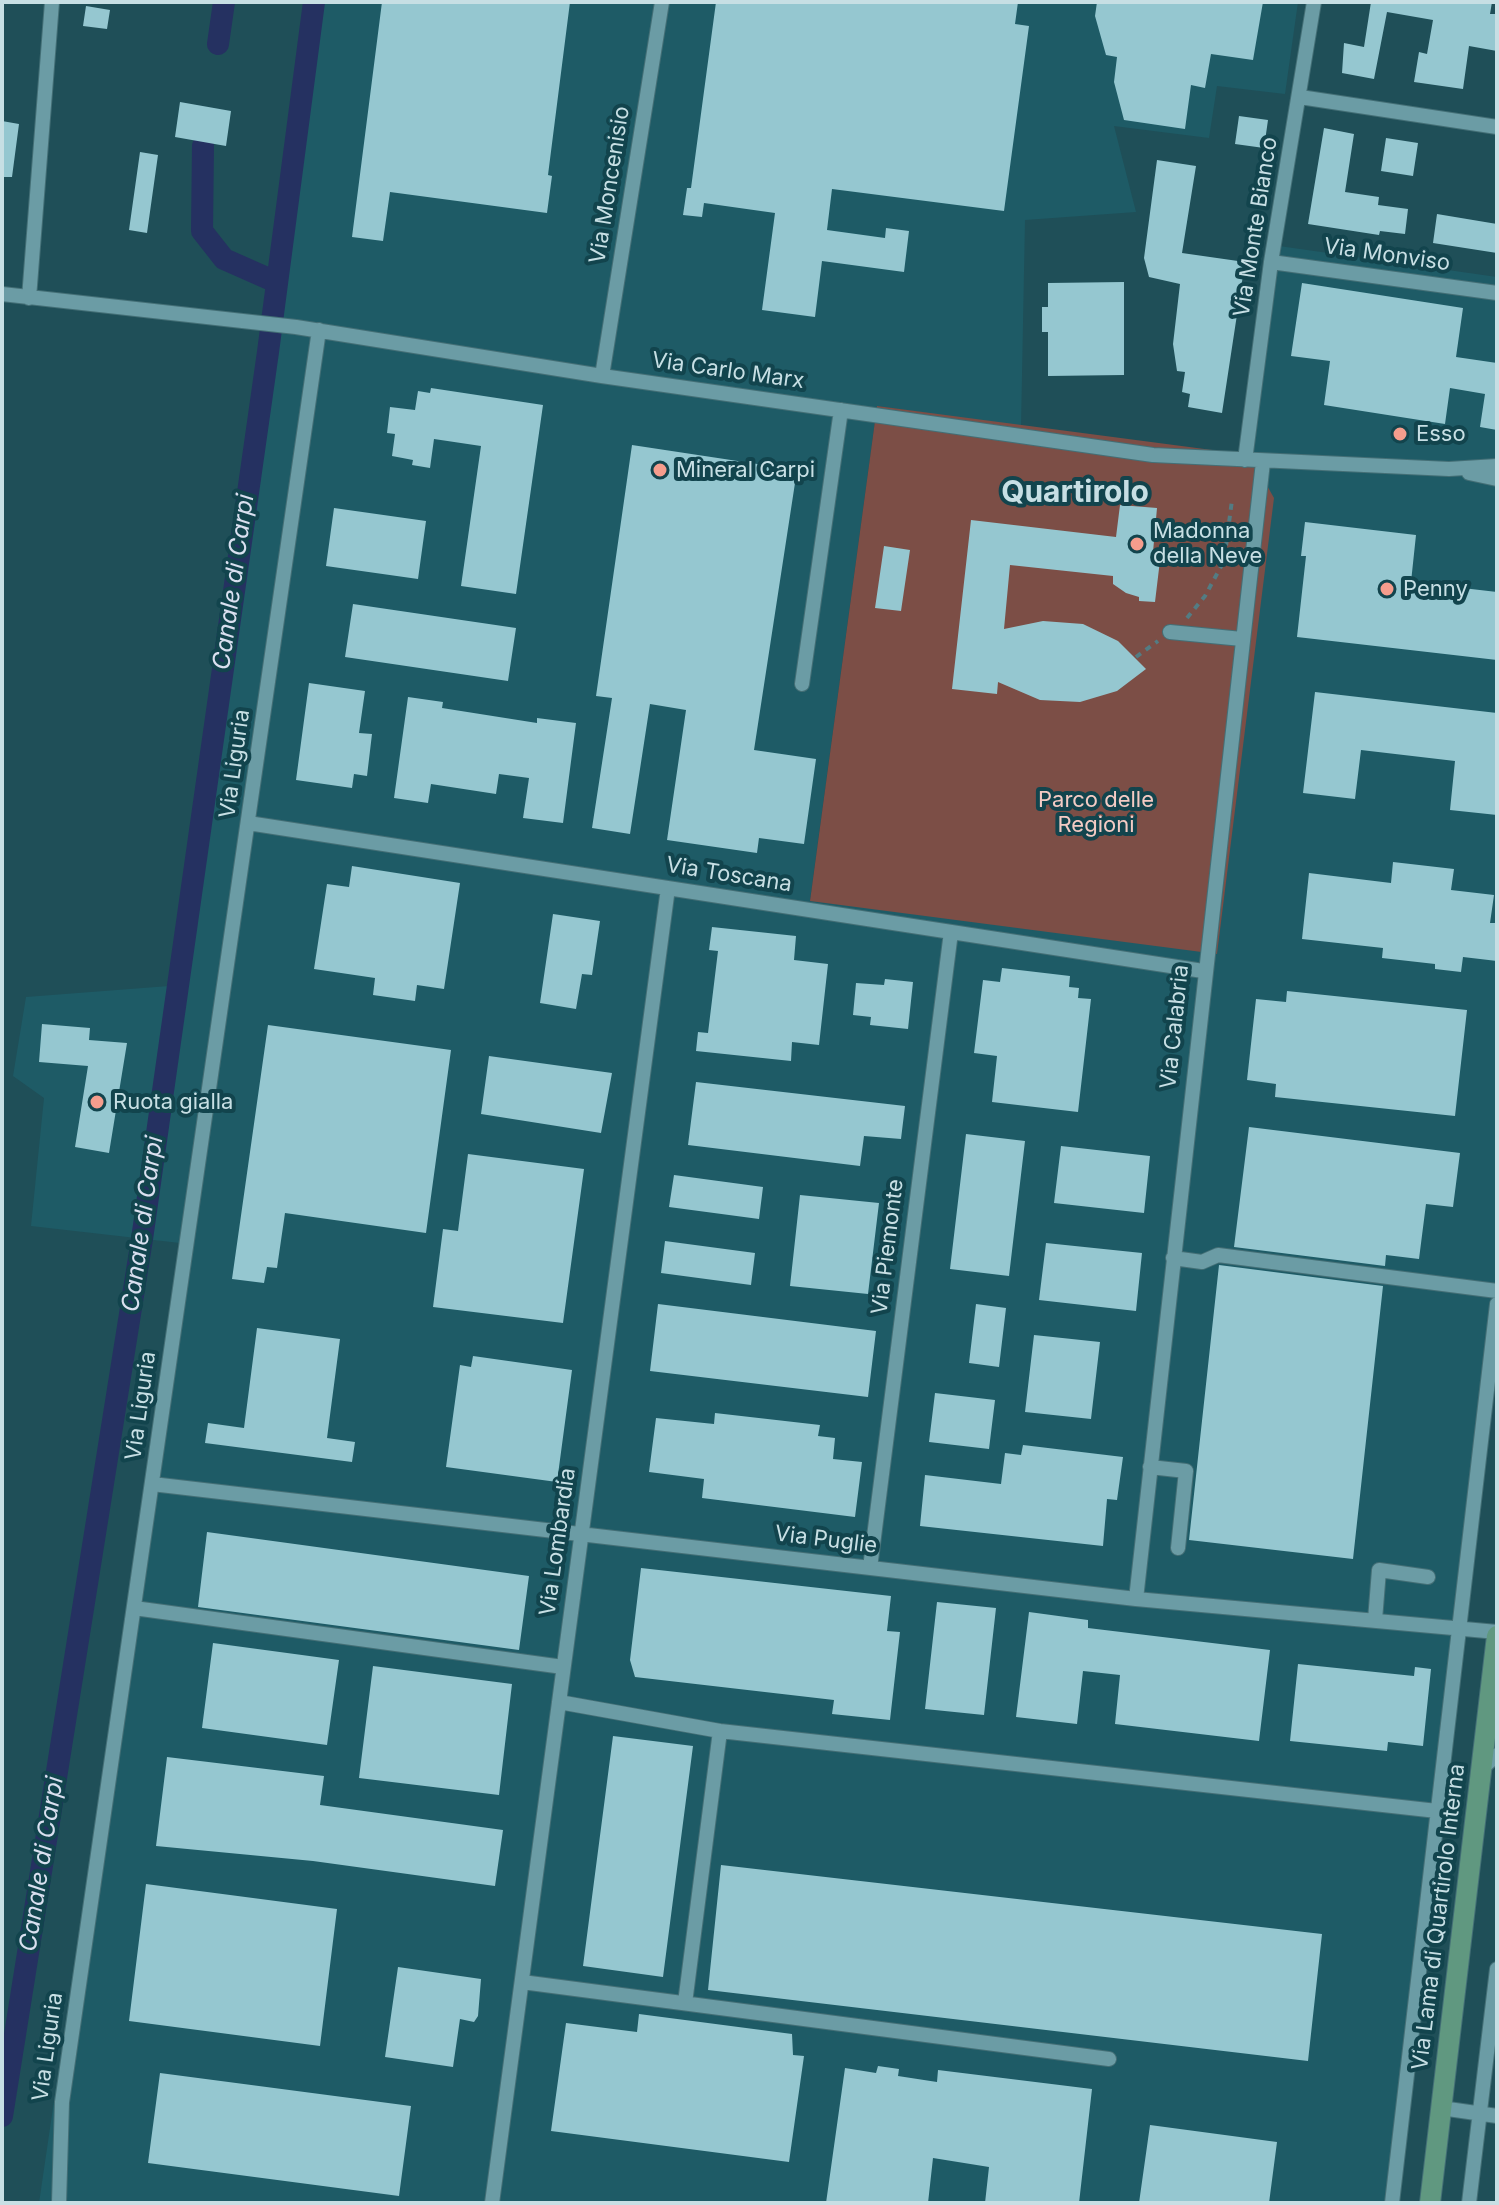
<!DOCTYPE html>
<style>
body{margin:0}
#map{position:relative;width:1499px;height:2205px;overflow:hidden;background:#1f4f58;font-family:Inter,sans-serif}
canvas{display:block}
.frame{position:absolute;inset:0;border:4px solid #c7dfe4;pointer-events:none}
</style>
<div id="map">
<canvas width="1499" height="2205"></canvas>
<div class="frame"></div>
</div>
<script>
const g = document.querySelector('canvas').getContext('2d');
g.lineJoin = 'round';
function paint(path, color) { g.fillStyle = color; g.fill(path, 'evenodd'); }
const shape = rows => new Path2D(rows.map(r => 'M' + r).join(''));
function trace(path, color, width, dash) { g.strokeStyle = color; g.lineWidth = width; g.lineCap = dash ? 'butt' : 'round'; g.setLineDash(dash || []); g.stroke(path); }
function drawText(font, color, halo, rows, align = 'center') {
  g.font = font + ' Inter,sans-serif'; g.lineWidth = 8; g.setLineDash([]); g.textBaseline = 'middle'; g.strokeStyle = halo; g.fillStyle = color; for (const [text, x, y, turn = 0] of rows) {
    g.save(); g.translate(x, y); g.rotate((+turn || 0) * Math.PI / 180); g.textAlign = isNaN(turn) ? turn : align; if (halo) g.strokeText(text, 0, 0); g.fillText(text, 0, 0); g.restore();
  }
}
paint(shape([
 [319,2,1298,2,1285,94,1217,86,1209,138,1114,126,1136,212,1025,220,1021,427,877,406,810,900,1250,455,1279,246,1497,277,1497,1291,1386,2203,39,2203,180,1243,31,1226,44,1098,13,1076,26,997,182,985,277,357]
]), '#1e5b66');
paint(shape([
 [877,406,1250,455,1274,498,1217,954,810,901]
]), '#7c4e46');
trace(shape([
 [218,44,224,2],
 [203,146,202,231,224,259,276,282],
 [2,2116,142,1239,268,352,314,2]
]), '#253161', 22);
paint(shape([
 [382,2,570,2,548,175,552,176,547,213,390,192,383,241,352,237],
 [716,2,1018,2,1015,24,1029,26,1004,211,832,189,827,230,885,238,886,228,909,231,904,272,822,261,815,317,762,310,775,213,704,203,702,217,683,215,687,188,691,188],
 [1097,2,1263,2,1253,60,1211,54,1205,88,1191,85,1185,129,1124,120,1114,82,1117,57,1106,55,1095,16],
 [1371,2,1492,2,1490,14,1497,14,1497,51,1469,46,1463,89,1414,82,1419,52,1427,54,1433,20,1387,12,1374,79,1342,73,1344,43,1364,47],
 [86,6,110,10,107,29,83,26],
 [180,102,231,111,226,146,175,137],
 [1239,116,1268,120,1264,148,1235,144],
 [2,121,19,124,12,177,2,177],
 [1324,128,1354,134,1345,192,1379,197,1378,205,1408,209,1405,234,1380,231,1379,235,1308,224],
 [1386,138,1418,143,1413,176,1381,171],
 [140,152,158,155,147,233,129,230],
 [1157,160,1196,166,1182,253,1245,262,1222,413,1188,407,1190,394,1182,392,1185,372,1177,371,1173,344,1180,284,1149,277,1144,258],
 [1437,214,1497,224,1497,253,1433,243],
 [1124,282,1124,375,1048,376,1048,332,1042,332,1042,307,1048,307,1048,283],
 [1302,283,1463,308,1456,357,1497,363,1497,430,1480,427,1485,394,1450,388,1445,424,1324,405,1330,361,1291,356],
 [431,388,543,405,516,594,461,586,481,446,434,439,430,468,412,465,413,460,392,456,395,434,387,433,390,407,415,410,418,391,430,393],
 [632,445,797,470,754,750,816,759,804,844,759,838,757,853,667,840,686,710,650,704,630,834,592,828,612,698,596,696],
 [1120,505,1157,508,1153,552,1161,552,1155,602,1139,601,1139,597,1126,593,1113,584,1113,576,1010,565,1004,629,1043,621,1083,624,1118,641,1146,669,1117,691,1080,702,1040,700,998,682,997,694,952,689,971,520,1116,537],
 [334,508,426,521,418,579,326,566],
 [1305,522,1416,535,1411,582,1497,592,1497,660,1297,637,1306,556,1301,556],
 [884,546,910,550,901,611,875,608],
 [353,604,516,628,508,681,345,657],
 [309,683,365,691,359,733,372,734,367,776,354,774,352,788,296,780],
 [1315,692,1497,713,1497,815,1450,810,1455,761,1361,750,1355,799,1303,793],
 [408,697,443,702,442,708,537,723,537,718,576,723,563,823,523,818,529,778,499,774,496,794,431,784,428,803,394,798],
 [1393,862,1454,869,1451,890,1494,895,1490,923,1497,923,1497,961,1463,957,1461,972,1435,969,1435,964,1382,958,1383,948,1302,939,1309,873,1391,883],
 [352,866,460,883,444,989,417,985,415,1001,373,995,375,978,314,969,327,884,349,887],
 [553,914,600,921,592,975,582,974,576,1009,540,1003],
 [712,927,796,936,794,960,828,964,819,1045,792,1042,791,1061,696,1051,698,1032,708,1033,718,951,709,950],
 [1002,968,1070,976,1069,987,1079,988,1078,998,1091,999,1078,1112,992,1102,997,1056,974,1053,983,980,1000,982],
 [885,979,913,982,908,1029,870,1025,871,1017,853,1015,856,983,884,985],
 [1287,991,1467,1010,1455,1116,1275,1097,1276,1084,1247,1080,1256,999,1286,1002],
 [42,1024,90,1028,89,1040,127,1043,109,1153,75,1147,88,1066,39,1062],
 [268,1025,451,1050,426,1233,285,1213,277,1268,267,1267,264,1283,232,1279],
 [489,1056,612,1073,601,1133,481,1114],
 [696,1082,905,1106,901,1139,864,1136,860,1166,688,1145],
 [1249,1127,1460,1153,1453,1207,1426,1204,1419,1259,1386,1255,1385,1266,1234,1247],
 [966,1134,1025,1141,1009,1276,950,1269],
 [1061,1146,1150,1156,1144,1213,1054,1203],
 [468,1154,584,1169,563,1323,433,1307,443,1229,458,1231],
 [674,1175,763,1187,759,1219,669,1207],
 [800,1195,879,1203,868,1294,790,1286],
 [665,1241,755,1253,751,1285,661,1273],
 [1046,1243,1142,1253,1136,1311,1039,1300],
 [1219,1265,1383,1286,1353,1559,1189,1540],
 [658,1304,876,1331,868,1397,650,1371],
 [976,1304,1006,1308,999,1367,969,1363],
 [257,1328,340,1339,327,1438,355,1442,352,1462,205,1443,208,1423,244,1428],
 [1034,1335,1100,1342,1091,1419,1025,1412],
 [473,1356,572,1370,557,1482,446,1467,460,1365,471,1367],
 [935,1393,995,1400,989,1449,929,1442],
 [715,1413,820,1425,818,1436,835,1438,833,1459,862,1462,855,1517,702,1498,704,1479,649,1472,656,1418,714,1424],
 [1023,1445,1123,1457,1117,1500,1107,1499,1103,1546,920,1526,925,1475,1001,1484,1005,1453,1021,1455],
 [207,1532,529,1576,519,1650,198,1607],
 [641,1568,891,1596,887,1631,900,1632,890,1720,832,1714,834,1700,635,1677,630,1660],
 [937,1602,996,1608,984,1715,925,1709],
 [1029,1612,1088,1620,1088,1628,1270,1650,1259,1741,1115,1724,1120,1675,1083,1671,1077,1724,1016,1717],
 [213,1643,339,1660,327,1745,202,1728],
 [1298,1664,1414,1676,1415,1667,1431,1669,1423,1746,1388,1742,1387,1751,1290,1741],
 [373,1666,512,1684,499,1795,359,1778],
 [613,1736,693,1746,663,1977,583,1966],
 [167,1757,324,1776,320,1805,503,1830,495,1886,313,1861,156,1846],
 [721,1865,1322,1934,1308,2061,708,1990],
 [146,1884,337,1909,320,2046,129,2021],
 [398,1967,481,1979,478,2016,474,2022,460,2019,453,2067,385,2057],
 [639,2014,792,2034,793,2055,804,2056,789,2162,551,2131,566,2023,637,2032],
 [878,2066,899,2069,898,2076,937,2082,938,2070,1092,2089,1079,2203,985,2203,989,2167,933,2158,928,2203,826,2203,845,2068,876,2073],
 [160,2073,411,2106,399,2196,148,2163],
 [1150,2125,1277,2142,1269,2203,1139,2203]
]), '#95c7d0');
const minor = shape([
 [1300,97,1497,127],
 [1271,262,1497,293],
 [2,294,296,327,602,376,1153,455,1449,469,1497,466],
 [29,298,52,2],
 [602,376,662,2],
 [1245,460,1271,262,1314,2],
 [1469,473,1497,479],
 [1170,632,1242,639],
 [802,684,841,410],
 [248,823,1203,971],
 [1173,1258,1202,1262,1218,1255,1497,1291],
 [1150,1467,1186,1471,1178,1548],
 [152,1484,1136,1599,1497,1632],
 [870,1568,951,932],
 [1136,1599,1263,462],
 [134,1608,563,1667],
 [1375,1620,1379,1570,1428,1577],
 [559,1702,720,1731,1437,1811],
 [1481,1769,1497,1755],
 [522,1982,1109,2059],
 [685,2003,720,1731],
 [1441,2108,1497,2116],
 [59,2203,62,2102,319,330],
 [492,2203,668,888],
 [1392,2203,1497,1304],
 [1469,2203,1497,1969]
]);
const major = shape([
 [1430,2203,1497,1636]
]);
trace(minor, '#446f76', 16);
trace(major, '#446f76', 22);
trace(shape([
 [1187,618,1205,596,1224,561,1232,500],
 [1136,657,1158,641]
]), '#537c83', 4, [6, 6]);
trace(minor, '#6b9ca5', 14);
trace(major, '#609880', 20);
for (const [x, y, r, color] of [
 [1400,434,8,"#f59d8d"],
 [660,470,8,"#f59d8d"],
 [1137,544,8,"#f59d8d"],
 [1387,589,8,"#f59d8d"],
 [97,1102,8,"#f59d8d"]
]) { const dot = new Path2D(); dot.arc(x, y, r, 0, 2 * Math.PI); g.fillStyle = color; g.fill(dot); trace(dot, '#12444d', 3); }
drawText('22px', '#c7dfe4', '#12444d', [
 ["Via Moncenisio",610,185,-81],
 ["Via Monte Bianco",1256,227,-81],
 ["Via Monviso",1387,255,8],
 ["Via Carlo Marx",728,371,8],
 ["Via Liguria",235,764,-82],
 ["Via Toscana",729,875,9],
 ["Via Calabria",1175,1027,-84],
 ["Via Piemonte",888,1247,-83],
 ["Via Liguria",141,1406,-82],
 ["Via Puglie",826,1540,7],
 ["Via Lombardia",558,1542,-82],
 ["Via Lama di Quartirolo Interna",1439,1917,-83],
 ["Via Liguria",48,2047,-82]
]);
drawText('22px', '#c7dfe4', '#12444d', [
 ["Esso",1416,434],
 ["Mineral Carpi",676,470],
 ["Madonna",1153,531],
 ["della Neve",1153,556],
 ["Penny",1403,589],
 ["Ruota gialla",113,1102]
], 'left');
drawText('22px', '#f3cbc4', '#12444d', [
 ["Parco delle",1096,800],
 ["Regioni",1096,825]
]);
drawText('italic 24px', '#dae0f0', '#12444d', [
 ["Canale di Carpi",234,582,-82],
 ["Canale di Carpi",143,1224,-82],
 ["Canale di Carpi",42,1864,-81]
]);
drawText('bold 30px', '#c7dfe4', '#12444d', [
 ["Quartirolo",1075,493]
]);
</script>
